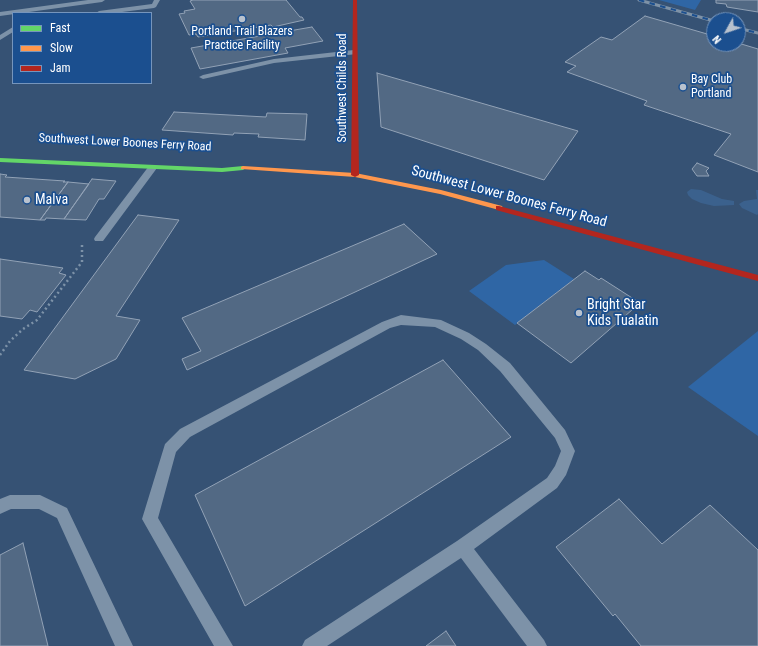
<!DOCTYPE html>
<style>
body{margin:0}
#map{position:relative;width:758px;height:646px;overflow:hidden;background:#365274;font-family:"Roboto Condensed",sans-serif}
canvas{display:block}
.legend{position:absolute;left:12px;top:12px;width:140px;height:72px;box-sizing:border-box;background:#1b4f8f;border:1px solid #7695bc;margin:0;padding:5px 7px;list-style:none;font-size:12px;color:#fff}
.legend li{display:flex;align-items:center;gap:8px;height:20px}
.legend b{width:20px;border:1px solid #7695bc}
.north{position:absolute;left:706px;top:12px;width:40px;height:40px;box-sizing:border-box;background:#1b4f8f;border:1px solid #7695bc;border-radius:50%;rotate:230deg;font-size:11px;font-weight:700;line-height:16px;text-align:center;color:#fff}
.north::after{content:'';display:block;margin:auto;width:14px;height:18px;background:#b9c2ce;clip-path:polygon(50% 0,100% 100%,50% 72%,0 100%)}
</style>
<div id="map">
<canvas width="758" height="646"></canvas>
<ul class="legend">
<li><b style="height:5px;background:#63d668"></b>Fast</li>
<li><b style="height:5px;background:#ff974d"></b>Slow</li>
<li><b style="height:5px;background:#b3261e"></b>Jam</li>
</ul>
<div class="north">N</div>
</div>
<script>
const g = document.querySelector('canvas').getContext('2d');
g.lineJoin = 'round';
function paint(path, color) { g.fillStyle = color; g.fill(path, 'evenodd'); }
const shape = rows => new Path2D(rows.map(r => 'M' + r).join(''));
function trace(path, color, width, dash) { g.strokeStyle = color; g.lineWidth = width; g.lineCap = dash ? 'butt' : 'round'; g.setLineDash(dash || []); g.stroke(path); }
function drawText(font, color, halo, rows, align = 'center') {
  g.font = font + ' "Roboto Condensed",sans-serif'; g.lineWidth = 3.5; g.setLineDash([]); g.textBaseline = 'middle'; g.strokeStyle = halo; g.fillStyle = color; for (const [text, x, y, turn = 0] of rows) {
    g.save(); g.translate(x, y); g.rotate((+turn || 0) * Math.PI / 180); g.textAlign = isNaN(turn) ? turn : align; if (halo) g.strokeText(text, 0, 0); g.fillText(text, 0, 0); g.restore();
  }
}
paint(shape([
 [659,0,701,0,695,10],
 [544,260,574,279,515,325,469,291,506,265],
 [758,331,758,436,688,387]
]), '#2f66a5');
paint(shape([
 [691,189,701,190,722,199,734,201,734,205,714,206,701,203,692,199,688,195,687,192],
 [756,190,758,190,758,214,757,215,742,208,739,204,744,201,757,199]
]), '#3b618d');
const building = shape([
 [286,0,300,17,302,17,304,20,273,27,271,25,198,37,196,34,189,35,179,14,185,13,184,11,195,9,190,1,193,0,286,0],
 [716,0,758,0,758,12,727,7,726,4,716,3,716,0],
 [645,16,714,36,714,44,738,43,758,49,758,172,714,155,731,134,644,105,647,101,567,72,576,66,565,62,601,37,612,40,645,16],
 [312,27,323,41,285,48,288,53,200,69,191,48,312,27],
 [377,73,578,131,544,180,381,127,377,73],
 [174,112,266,117,267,113,307,114,305,140,258,137,259,134,234,133,233,135,162,130,174,112],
 [697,163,709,168,706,171,709,176,697,176,692,169,697,163],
 [0,174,7,175,5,177,65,181,63,182,68,182,40,220,0,217,0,174],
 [92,179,116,181,104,199,99,199,86,220,64,219,92,179],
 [68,182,89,184,64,219,46,218,45,220,40,220,68,182],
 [138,215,179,220,116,316,140,320,116,359,75,379,24,370,138,215],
 [404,224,437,254,187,370,182,359,201,351,182,318,404,224],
 [0,259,63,268,59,273,66,275,37,312,30,310,22,319,0,316,0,259],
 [585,271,599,280,601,278,640,303,571,363,517,323,585,271],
 [443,360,511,437,245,606,195,495,443,360],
 [619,499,662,544,710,505,758,550,758,646,641,646,615,614,613,616,556,547,619,499],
 [23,543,48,646,0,646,0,555,23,543],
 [446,631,456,646,426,646,446,631]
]);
paint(building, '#526984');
trace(building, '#92a2b6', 1);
trace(shape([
 [0,355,10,341,23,329,37,320,82,262,82,243]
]), '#7d92a8', 2.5, [2, 3]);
paint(shape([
 [88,0,105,0,102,2,0,16,0,12,88,0],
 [154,0,160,0,156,7,154,8,114,13,96,13,99,11,152,4,154,0],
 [13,27,13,32,0,40,0,35,13,27],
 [354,50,357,50,357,54,274,63,203,79,199,77,203,75,274,59,354,50],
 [152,165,157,168,103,241,95,241,94,239,95,237,149,166,152,165],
 [401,315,441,320,469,333,486,344,510,363,565,430,575,451,566,475,557,488,474,549,544,640,547,646,527,646,461,558,327,646,302,646,305,640,457,541,547,478,555,466,561,451,555,438,500,371,478,350,461,339,435,327,401,325,390,328,190,437,176,452,158,518,233,646,214,646,142,519,165,444,180,429,382,322,401,315],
 [10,495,40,495,67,508,133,646,115,646,57,518,39,509,11,509,0,514,0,499,10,495]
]), '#7d92a8');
paint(shape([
 [0,158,222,168,243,166,246,168,243,170,222,172,0,162,0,158]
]), '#63d668');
paint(shape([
 [243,166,355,173,441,190,502,206,503,208,499,210,440,194,355,177,241,169,241,167,243,166]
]), '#ff974d');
paint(shape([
 [353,0,357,0,359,175,355,177,351,175,353,0],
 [496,206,499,206,758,275,758,281,496,210,496,206]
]), '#b3261e');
const rail = shape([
 [639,0,714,21],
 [738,28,758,33]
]);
trace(rail, '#7e92a7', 3);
trace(rail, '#1b4f8f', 2, [5.5]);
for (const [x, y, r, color] of [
 [242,19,4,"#b9c2ce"],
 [683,87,4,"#b9c2ce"],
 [27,200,4,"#b9c2ce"],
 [579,313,4,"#b9c2ce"]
]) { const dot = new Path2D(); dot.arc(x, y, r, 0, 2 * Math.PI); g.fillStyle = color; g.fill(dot); trace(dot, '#1b4f8f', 1.5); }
drawText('12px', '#fff', '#1b4f8f', [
 ["Portland Trail Blazers",242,32],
 ["Practice Facility",242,46],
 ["Bay Club",691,80,"left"],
 ["Portland",691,94,"left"]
]);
drawText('12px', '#fff', '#1b4f8f', [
 ["Southwest Childs Road",343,88,-90],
 ["Southwest Lower Boones Ferry Road",125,143,3]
]);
drawText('14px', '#fff', '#1b4f8f', [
 ["Southwest Lower Boones Ferry Road",509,197,15]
]);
drawText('14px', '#fff', '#1b4f8f', [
 ["Malva",35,200],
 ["Bright Star",587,305],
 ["Kids Tualatin",587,321]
], 'left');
</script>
